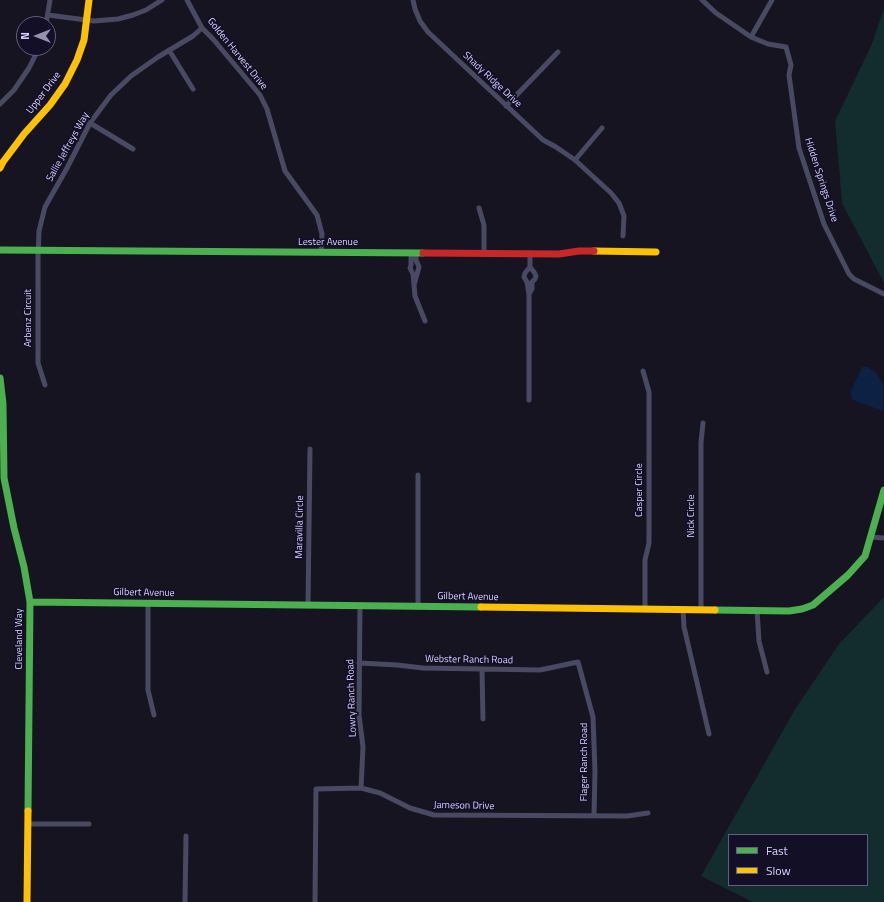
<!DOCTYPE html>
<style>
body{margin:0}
#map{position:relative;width:884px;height:902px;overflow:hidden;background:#161421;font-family:"Titillium Web",sans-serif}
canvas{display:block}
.legend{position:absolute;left:728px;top:834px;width:140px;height:52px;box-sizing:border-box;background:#130f26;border:1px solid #625e7d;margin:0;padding:5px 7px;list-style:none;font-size:12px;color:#d9d4ff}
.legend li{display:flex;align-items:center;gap:8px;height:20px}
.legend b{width:20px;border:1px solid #625e7d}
.north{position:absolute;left:16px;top:16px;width:40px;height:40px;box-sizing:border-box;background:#130f26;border:1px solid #625e7d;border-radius:50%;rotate:270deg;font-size:11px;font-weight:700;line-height:16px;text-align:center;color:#d9d4ff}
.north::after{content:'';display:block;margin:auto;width:14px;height:18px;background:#9591b1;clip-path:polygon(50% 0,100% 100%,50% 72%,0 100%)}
</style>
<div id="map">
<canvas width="884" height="902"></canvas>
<ul class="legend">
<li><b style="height:5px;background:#4caf50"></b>Fast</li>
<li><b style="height:5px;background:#ffc107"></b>Slow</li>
</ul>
<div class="north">N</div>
</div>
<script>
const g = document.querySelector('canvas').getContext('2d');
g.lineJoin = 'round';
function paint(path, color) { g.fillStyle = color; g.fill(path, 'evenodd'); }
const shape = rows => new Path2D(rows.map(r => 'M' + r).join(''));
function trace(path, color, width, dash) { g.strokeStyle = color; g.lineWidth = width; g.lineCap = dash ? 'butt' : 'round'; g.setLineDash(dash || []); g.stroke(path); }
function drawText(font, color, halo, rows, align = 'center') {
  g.font = font + ' "Titillium Web",sans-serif'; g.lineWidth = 3.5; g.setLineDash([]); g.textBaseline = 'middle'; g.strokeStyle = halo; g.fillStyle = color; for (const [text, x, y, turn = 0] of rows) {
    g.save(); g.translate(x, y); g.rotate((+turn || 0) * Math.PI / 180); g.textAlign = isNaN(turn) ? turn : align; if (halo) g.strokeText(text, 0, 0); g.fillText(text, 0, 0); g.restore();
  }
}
paint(shape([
 [884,9,884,283,842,203,835,121,871,46],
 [884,597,884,902,753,902,701,876,794,711,839,644],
 [729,835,867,835,867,885,729,885]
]), '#132c2d');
paint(shape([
 [862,367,867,367,876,372,883,385,883,411,853,400,850,393]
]), '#0d2144');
trace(shape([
 [187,0,202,28,213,39,260,95,267,109,285,171,317,215,322,234,321,253],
 [413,0,415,9,420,21,428,32,543,140,556,147,575,160,611,193,619,203,624,216,623,236],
 [702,0,716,13,751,37,768,44,786,47,791,65,789,75,799,148,824,224,849,274,854,279,884,294],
 [48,15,94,21,118,19,133,15,146,10,162,0],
 [46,24,50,0],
 [751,37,772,0],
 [169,50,193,89],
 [0,104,14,90,29,68,39,48],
 [506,106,558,52],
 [90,123,133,149],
 [575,160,602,128],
 [479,208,484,225,484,254],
 [411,252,411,265,410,268,413,274,415,296,425,321],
 [414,285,419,267,416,260,416,253],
 [529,294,532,289,532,282,535,279,536,276,534,272,530,267],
 [643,371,649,392,649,543,645,560,645,609],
 [45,385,38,363,38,257,39,231,45,207,67,168,90,123,111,95,131,76,158,57,193,36,202,28],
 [529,400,529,294,527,282,524,277,525,273,530,267,530,253],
 [871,537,884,538],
 [148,603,148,690,154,715],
 [308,606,310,449],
 [360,606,359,715,363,747,361,788],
 [418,607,418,475],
 [683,610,684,627,709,734],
 [701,610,701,442,703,423],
 [757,610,759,641,767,672],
 [359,663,397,665,423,668,540,670,578,662,593,717,595,771,594,816],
 [482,670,483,719],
 [27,824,89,824],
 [185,902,186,836],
 [315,902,316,789,361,788,380,793,410,808,434,815,627,816,648,813]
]), '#4a4962', 5);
trace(shape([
 [0,250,423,253],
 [0,378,3,404,4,478,14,528,24,567,30,602,28,811],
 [30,602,481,607],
 [715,610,789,611,802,609,813,605,848,575,865,556,884,490]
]), '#4caf50', 7);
trace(shape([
 [0,168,3,162,24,134,50,105,65,84,77,60,84,40,89,0],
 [594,251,656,252],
 [481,607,715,610],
 [27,902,28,811]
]), '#ffc107', 7);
trace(shape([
 [423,253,559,254,579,251,594,251]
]), '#c62828', 7);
drawText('10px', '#d9d4ff', '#130f26', [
 ["Golden Harvest Drive",237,54,51],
 ["Shady Ridge Drive",492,80,43],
 ["Upper Drive",44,93,-53],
 ["Sallie Jeffreys Way",68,147,-61],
 ["Hidden Springs Drive",821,180,72],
 ["Lester Avenue",328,243],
 ["Arbenz Circuit",29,318,-90],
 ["Casper Circle",640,490,-90],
 ["Nick Circle",692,516,-90],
 ["Maravilla Circle",300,527,-89],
 ["Gilbert Avenue",144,593,1],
 ["Gilbert Avenue",468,597,1],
 ["Cleveland Way",20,639,-90],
 ["Webster Ranch Road",469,660,1],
 ["Lowry Ranch Road",352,698,-92],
 ["Flager Ranch Road",585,762,-90],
 ["Jameson Drive",464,806,1]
]);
</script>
